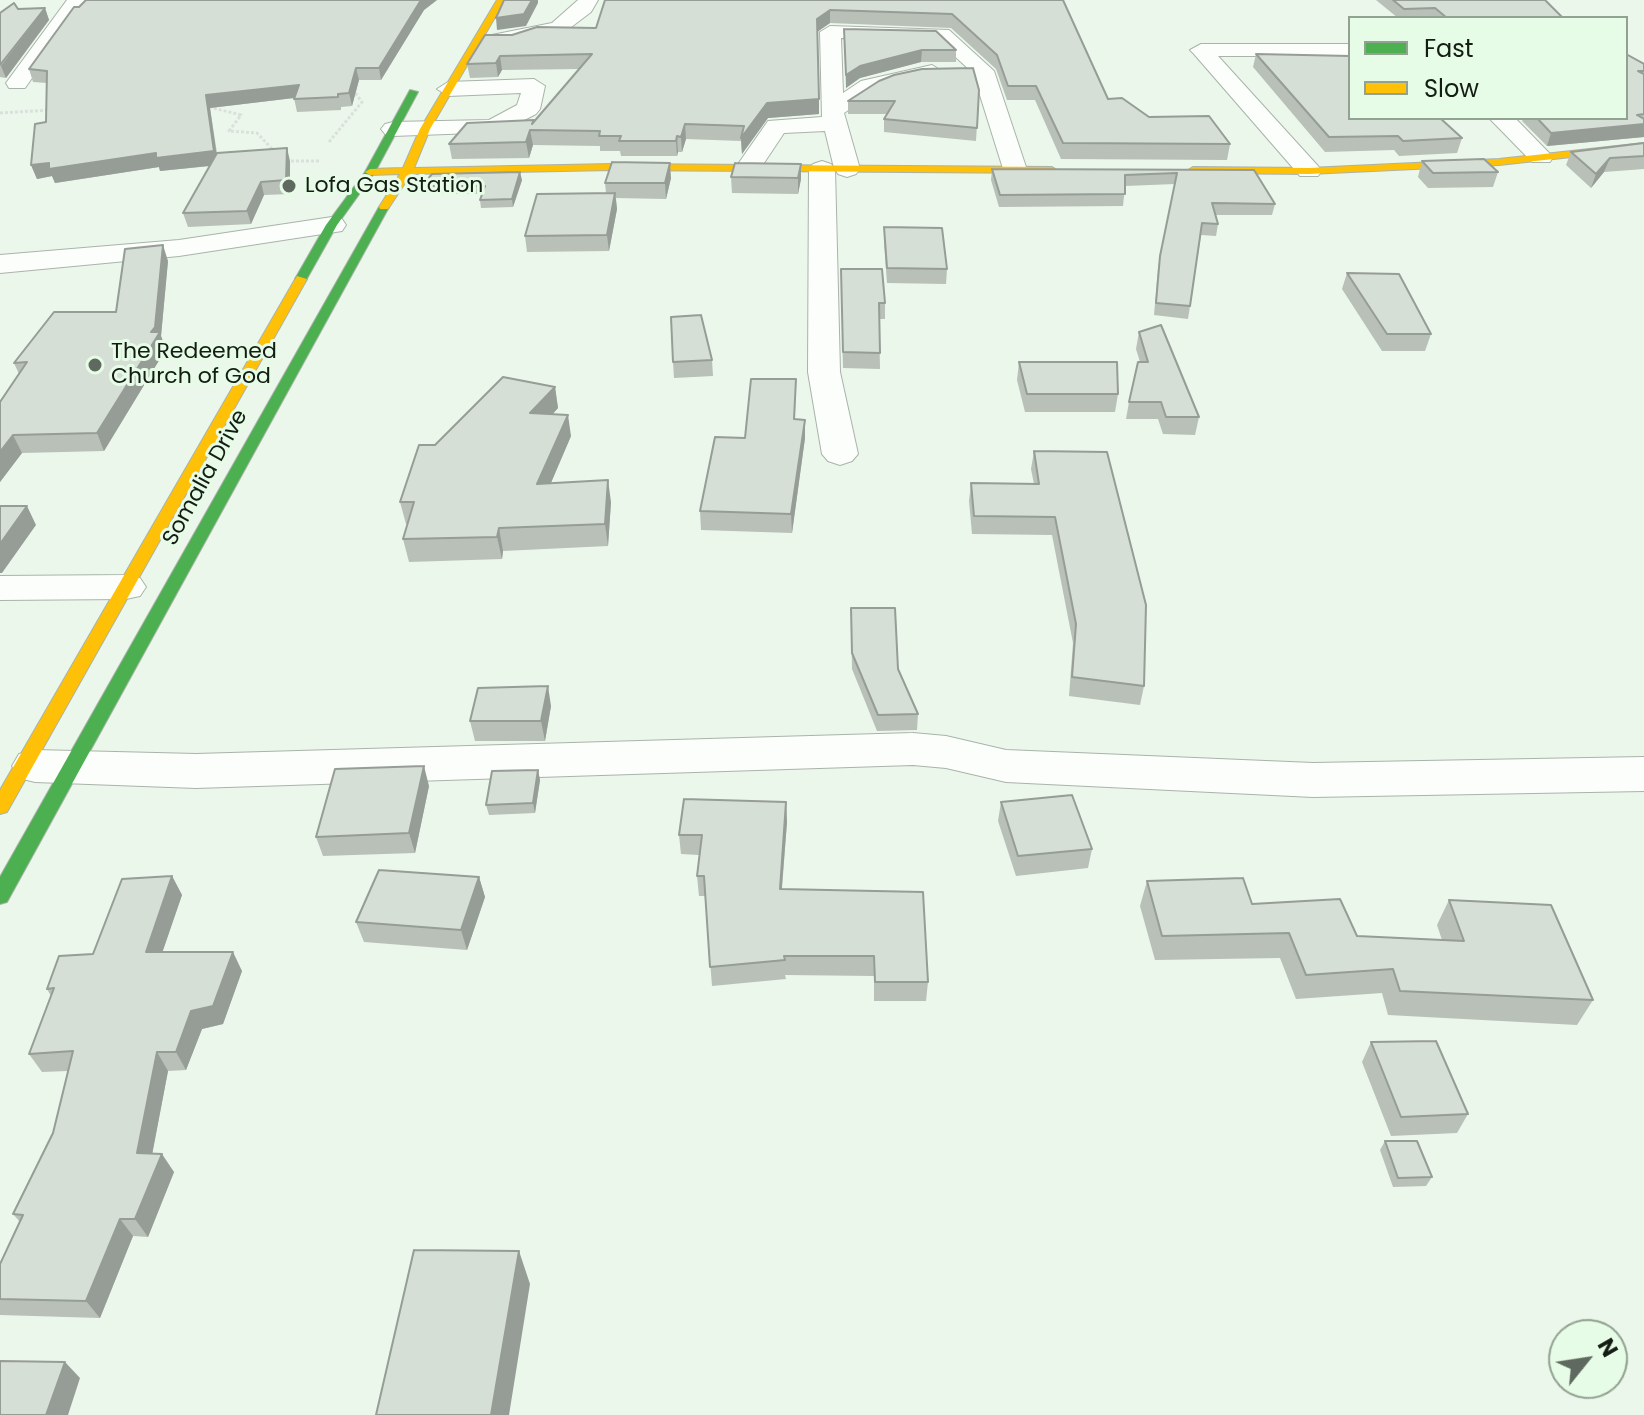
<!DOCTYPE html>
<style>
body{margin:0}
#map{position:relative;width:1644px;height:1415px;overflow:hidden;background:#ebf7eb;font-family:Poppins,sans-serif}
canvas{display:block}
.legend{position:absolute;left:1348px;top:16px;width:280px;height:104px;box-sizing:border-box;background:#e6fce6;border:2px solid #92a292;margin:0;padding:10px 14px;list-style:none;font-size:24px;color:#141c14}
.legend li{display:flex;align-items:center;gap:16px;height:40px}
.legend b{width:40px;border:2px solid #92a292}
.north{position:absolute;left:1548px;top:1319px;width:80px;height:80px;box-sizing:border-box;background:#e6fce6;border:2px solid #92a292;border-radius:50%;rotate:60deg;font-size:22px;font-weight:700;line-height:32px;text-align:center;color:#141c14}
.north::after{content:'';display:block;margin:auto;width:28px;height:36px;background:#5f695f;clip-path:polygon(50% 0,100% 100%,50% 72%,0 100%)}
</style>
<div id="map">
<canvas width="1644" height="1415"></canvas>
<ul class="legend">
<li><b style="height:10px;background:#4caf50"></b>Fast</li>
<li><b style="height:10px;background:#ffc107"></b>Slow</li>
</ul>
<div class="north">N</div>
</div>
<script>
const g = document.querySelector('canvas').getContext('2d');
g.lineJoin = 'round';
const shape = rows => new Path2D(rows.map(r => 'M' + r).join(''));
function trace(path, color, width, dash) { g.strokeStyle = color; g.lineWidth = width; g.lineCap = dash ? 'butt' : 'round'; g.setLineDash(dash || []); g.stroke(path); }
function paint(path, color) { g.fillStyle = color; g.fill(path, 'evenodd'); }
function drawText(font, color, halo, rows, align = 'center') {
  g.font = font + ' Poppins,sans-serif'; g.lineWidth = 6; g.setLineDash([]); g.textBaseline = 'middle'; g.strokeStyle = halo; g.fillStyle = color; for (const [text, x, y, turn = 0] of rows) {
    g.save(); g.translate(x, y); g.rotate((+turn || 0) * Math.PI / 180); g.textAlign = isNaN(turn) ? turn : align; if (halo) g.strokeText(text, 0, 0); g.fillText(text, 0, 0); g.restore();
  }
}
const street = shape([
 [67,0,87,0,25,88,9,88,6,83,67,0],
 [578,0,598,0,591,12,566,31,537,40,499,45,489,39,492,35,552,23,578,0],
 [830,26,949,30,994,71,1027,170,1023,175,1014,178,1005,175,973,73,937,40,841,38,843,93,861,81,932,65,943,72,940,77,877,91,844,113,860,169,856,174,847,177,838,174,835,169,840,372,858,454,852,461,840,465,828,461,822,454,808,372,809,169,813,164,822,161,831,164,834,168,825,131,784,133,758,172,749,175,740,172,736,167,768,121,822,117,820,32,830,26],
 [1201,44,1350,44,1350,56,1218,56,1318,166,1322,171,1318,176,1300,176,1194,54,1190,50,1201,44],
 [534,79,545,86,540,109,536,114,501,132,393,136,385,134,381,129,385,124,393,122,489,120,517,105,521,93,448,96,437,89,448,82,534,79],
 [1489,118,1515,118,1553,157,1550,162,1532,162,1489,118],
 [332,217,342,219,346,225,342,231,179,256,0,273,0,255,179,240,332,217],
 [126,575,140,578,146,587,140,596,126,599,0,600,0,576,126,575],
 [913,733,946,736,1006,750,1313,763,1644,757,1644,791,1313,797,1006,782,946,768,913,765,196,788,35,782,19,778,12,766,19,754,35,750,196,754,913,733]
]);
const fast = shape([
 [410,90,418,92,375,172,337,225,305,282,297,282,295,279,326,225,365,172,410,90],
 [384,204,389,207,7,902,0,904,0,877,379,207,384,204]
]);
const slow = shape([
 [497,0,505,0,430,129,414,168,612,164,1052,167,1057,170,1052,173,612,170,411,174,388,209,380,209,379,207,400,174,370,175,365,172,370,169,403,168,420,129,497,0],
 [1644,143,1644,149,1499,165,1309,174,1193,173,1188,170,1193,167,1309,168,1499,159,1644,143],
 [297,276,307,279,7,812,0,814,0,790,297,276]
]);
trace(street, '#aab3aa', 2);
trace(fast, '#aab3aa', 2);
trace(slow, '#aab3aa', 2);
trace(shape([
 [209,107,241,115,229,131,257,133,275,152],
 [0,113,51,110],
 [329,142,362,102,353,90],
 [286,161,319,161]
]), '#dce0dc', 3, [3, 2]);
paint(street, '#fcfefc');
paint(fast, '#4caf50');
paint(slow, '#ffc107');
paint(shape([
 [86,0,437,0,424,10,381,80,359,80,352,106,341,107,341,110,297,112,294,98,210,108,217,153,290,161,290,194,264,195,251,224,188,227,183,213,210,166,160,171,159,167,55,183,52,176,37,179,31,165,46,122,47,83,33,82,29,69],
 [605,0,1063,0,1108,99,1149,117,1230,144,1227,160,1061,159,1035,100,1007,100,996,69,951,28,830,23,817,32,819,114,768,118,742,154,741,141,686,139,682,152,678,152,677,156,621,156,620,151,600,151,600,146,533,145,529,158,452,159,449,144,534,120,534,122,580,69,502,70,498,77,470,78,467,64,512,35,596,28],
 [1376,0,1545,0,1563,18,1398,18],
 [45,8,49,20,6,78,0,77,0,13,18,9],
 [844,41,956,50,956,62,921,62,860,78,846,88],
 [1256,54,1462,138,1457,153,1399,156,1394,150,1325,152,1253,67],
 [1626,54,1644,64,1644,137,1547,146,1522,121,1524,118,1626,118],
 [979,90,976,141,884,132,884,119,887,114,848,114,848,101],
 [1644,143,1644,169,1604,172,1591,188,1566,165,1571,152],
 [1422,161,1498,172,1493,187,1428,188,1418,177],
 [992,169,1254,170,1275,204,1272,215,1216,215,1218,224,1216,236,1201,235,1188,319,1154,315,1158,268,1175,184,1125,186,1123,206,999,207,991,180],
 [731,177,801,179,798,194,732,193],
 [671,178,666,199,616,198,617,209,609,251,527,252,525,236,606,193,605,183],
 [522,180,513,207,481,208,480,200,482,194,424,194,422,186],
 [884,227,947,269,946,284,887,283,884,242],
 [168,261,161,336,166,349,104,451,22,453,0,482,0,402,19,374,14,363,116,312],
 [1347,273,1431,334,1425,351,1382,351,1342,289],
 [841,285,885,303,885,319,879,319,880,369,843,368],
 [1139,332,1199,417,1195,435,1163,434,1158,419,1126,419,1129,402,1140,362,1136,349],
 [712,360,713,376,674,378,673,362],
 [1019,362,1118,394,1115,412,1025,412,1017,380],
 [796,379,795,419,805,438,792,533,701,530,700,511,745,438],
 [555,387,558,408,553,414,571,436,551,483,611,502,608,546,503,551,502,559,409,562,403,539,408,524,406,524,400,502,435,445],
 [1034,451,1144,686,1140,705,1069,696,1073,643,1052,535,972,534,969,501,971,483,1034,484,1031,469],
 [851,608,898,669,918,714,917,730,877,731,852,669],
 [551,706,545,741,475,741,470,721],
 [538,770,540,780,535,813,489,815,486,805],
 [429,786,415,853,323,856,316,837],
 [786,802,787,822,782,889,928,982,926,1001,874,1001,874,976,785,975,786,979,712,986,705,896,699,896,697,876,699,855,681,854,679,835],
 [1001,802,1092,849,1088,868,1016,876,998,821],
 [172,876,182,895,162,952,242,971,223,1024,202,1029,186,1070,168,1071,152,1154,174,1172,148,1237,133,1236,100,1318,0,1315,0,1264,20,1222,13,1214,53,1133,68,1071,42,1072,29,1054,51,996,47,989,93,954],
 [479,877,485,897,467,950,364,942,356,922],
 [1147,881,1252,904,1357,936,1442,940,1437,925,1449,900,1593,1000,1577,1025,1388,1015,1382,993,1296,999,1280,958,1155,960,1140,906],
 [1371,1042,1468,1114,1457,1133,1391,1136,1362,1062],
 [1385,1141,1432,1177,1426,1186,1393,1187,1380,1150]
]), '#b8c0b8');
paint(shape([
 [421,0,437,0,424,10,381,80,379,68],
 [532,0,538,0,538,3,526,26,497,30,496,18],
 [45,8,49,20,6,78,1,66],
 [830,10,830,23,817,32,817,19],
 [922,50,921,62,860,78,846,88,846,75,860,66],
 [500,56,502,70,498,77,496,63],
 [356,68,359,80,352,106,349,93],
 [299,85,302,97,210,108,218,165,160,171,159,167,55,183,52,176,37,179,31,165,206,95],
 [819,99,819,114,768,118,742,154,741,138,767,103],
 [685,124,686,139,682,152,681,137],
 [1644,124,1644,137,1547,146,1551,133],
 [530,130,533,145,529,158,526,142],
 [677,136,678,152,677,156,676,141],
 [287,148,290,161,290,194,286,180],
 [1610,158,1604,172,1591,188,1596,174],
 [670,163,671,178,666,199,665,183],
 [801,164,801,179,798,194,798,178],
 [520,172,522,180,513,207,512,199],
 [261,182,264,195,251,224,247,211],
 [615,193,617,209,609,251,607,235],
 [163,245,168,261,161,336,166,349,104,451,97,433,151,332],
 [555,387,558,408,534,434,530,413],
 [568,415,571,436,541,506,537,484],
 [805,420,805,438,792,533,791,514],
 [13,435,22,453,0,482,0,452],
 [608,480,611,502,608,546,605,524],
 [27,506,36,525,2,573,0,573,0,544],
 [499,528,503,551,502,559,497,537],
 [548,686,551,706,545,741,541,721],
 [424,766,429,786,415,853,409,833],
 [538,770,540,780,535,813,533,803],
 [786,802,787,822,780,909,780,889],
 [172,876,182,895,156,971,146,952],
 [479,877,485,897,467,950,461,930],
 [233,952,242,971,223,1024,202,1029,186,1070,176,1052,191,1011],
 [157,1052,168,1071,149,1171,137,1153],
 [162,1154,174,1172,148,1237,135,1219],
 [120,1219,133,1236,100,1318,86,1301],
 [519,1251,530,1284,509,1415,491,1415],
 [65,1362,80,1378,68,1415,46,1415]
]), '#969c96');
const building = shape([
 [86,0,421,0,379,68,356,68,349,93,338,94,338,97,294,99,299,85,206,95,214,151,156,158,156,153,49,169,49,163,31,165,35,124,46,122,47,71,29,69,74,7,79,7,86,0],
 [504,0,532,0,524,14,496,18,504,0],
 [605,0,1063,0,1108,99,1122,98,1149,117,1209,116,1230,144,1063,143,1036,86,1008,86,997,55,952,14,830,10,817,19,819,99,767,103,741,138,744,126,685,124,681,137,677,136,676,141,619,141,621,136,599,136,600,131,530,130,526,142,449,144,467,123,534,120,532,124,592,54,500,56,496,63,467,64,485,35,512,35,537,27,596,28,605,0],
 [1393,0,1545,0,1563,18,1447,18,1435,8,1404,9,1393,0],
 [14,3,18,9,45,8,0,65,0,13,14,3],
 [844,29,936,31,956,50,922,50,860,66,846,75,844,29],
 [1256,54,1350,56,1350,118,1440,118,1462,138,1403,141,1398,136,1329,137,1256,54],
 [1626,54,1644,64,1644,71,1638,71,1644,74,1644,114,1637,115,1644,119,1644,124,1551,133,1537,118,1626,118,1626,54],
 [973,68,979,90,977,128,884,119,895,101,848,101,879,81,894,75,922,69,973,68],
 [1644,143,1644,156,1610,158,1596,174,1571,152,1644,143],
 [287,148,286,180,261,182,247,211,183,213,217,153,287,148],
 [1484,159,1498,172,1433,173,1422,161,1484,159],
 [612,162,670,163,665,183,605,183,612,162],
 [735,163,801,164,798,178,731,177,735,163],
 [992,169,1254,170,1275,204,1212,203,1218,224,1202,223,1190,306,1156,303,1160,256,1177,173,1125,175,1125,194,1000,195,992,169],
 [520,172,512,199,480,200,485,186,422,186,432,174,520,172],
 [615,193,607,235,525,236,537,194,615,193],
 [884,227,942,228,947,269,887,268,884,227],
 [163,245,155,327,151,332,160,332,97,433,13,435,0,452,0,402,27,362,14,363,54,312,116,312,125,249,163,245],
 [841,269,882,269,885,303,879,303,880,353,843,352,841,269],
 [1347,273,1399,274,1431,334,1387,334,1347,273],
 [701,315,712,360,673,362,671,317,701,315],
 [1161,325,1199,417,1166,417,1161,402,1129,402,1138,362,1148,362,1139,332,1161,325],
 [1019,362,1117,362,1118,394,1027,394,1019,362],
 [503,377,555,387,530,413,568,415,537,484,608,480,605,524,499,528,497,537,403,539,414,502,400,502,419,445,435,445,503,377],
 [751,379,796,379,794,419,805,420,791,514,700,511,715,437,745,438,751,379],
 [1034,451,1107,452,1146,605,1144,686,1072,677,1076,624,1055,517,974,516,971,483,1039,484,1034,451],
 [0,506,27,506,0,544,0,506],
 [851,608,895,608,898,669,918,714,878,715,852,653,851,608],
 [548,686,541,721,470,721,478,688,548,686],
 [424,766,409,833,316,837,335,769,424,766],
 [538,770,533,803,486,805,492,771,538,770],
 [1072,795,1092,849,1018,856,1001,802,1072,795],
 [684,799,786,802,780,889,923,892,928,982,875,982,874,956,784,956,785,960,710,967,704,876,697,876,702,835,679,835,684,799],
 [379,870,479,877,461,930,356,922,379,870],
 [172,876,146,952,233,952,213,1006,191,1011,176,1052,157,1052,137,1153,162,1154,135,1219,120,1219,86,1301,0,1299,0,1264,23,1215,13,1214,53,1133,73,1051,29,1054,54,988,47,989,59,956,93,954,122,879,172,876],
 [1243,878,1252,904,1340,899,1357,936,1464,941,1449,900,1551,905,1593,1000,1400,991,1393,969,1306,975,1289,933,1162,936,1147,881,1243,878],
 [1436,1041,1468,1114,1401,1117,1371,1042,1436,1041],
 [1385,1141,1417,1141,1432,1177,1398,1178,1385,1141],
 [414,1250,519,1251,491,1415,376,1415,414,1250],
 [0,1361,65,1362,46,1415,0,1415,0,1361]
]);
paint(building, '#d6dfd6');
trace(building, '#969c96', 2);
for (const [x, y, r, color] of [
 [289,186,8,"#5f695f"],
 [95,365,8,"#5f695f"]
]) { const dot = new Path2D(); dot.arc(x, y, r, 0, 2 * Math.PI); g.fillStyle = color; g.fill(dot); trace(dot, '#e6fce6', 3); }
drawText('22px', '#141c14', '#e6fce6', [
 ["Lofa Gas Station",305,186],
 ["The Redeemed",111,352],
 ["Church of God",111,377]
], 'left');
drawText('22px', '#141c14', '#e6fce6', [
 ["Somalia Drive",206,478,-61]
]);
</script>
